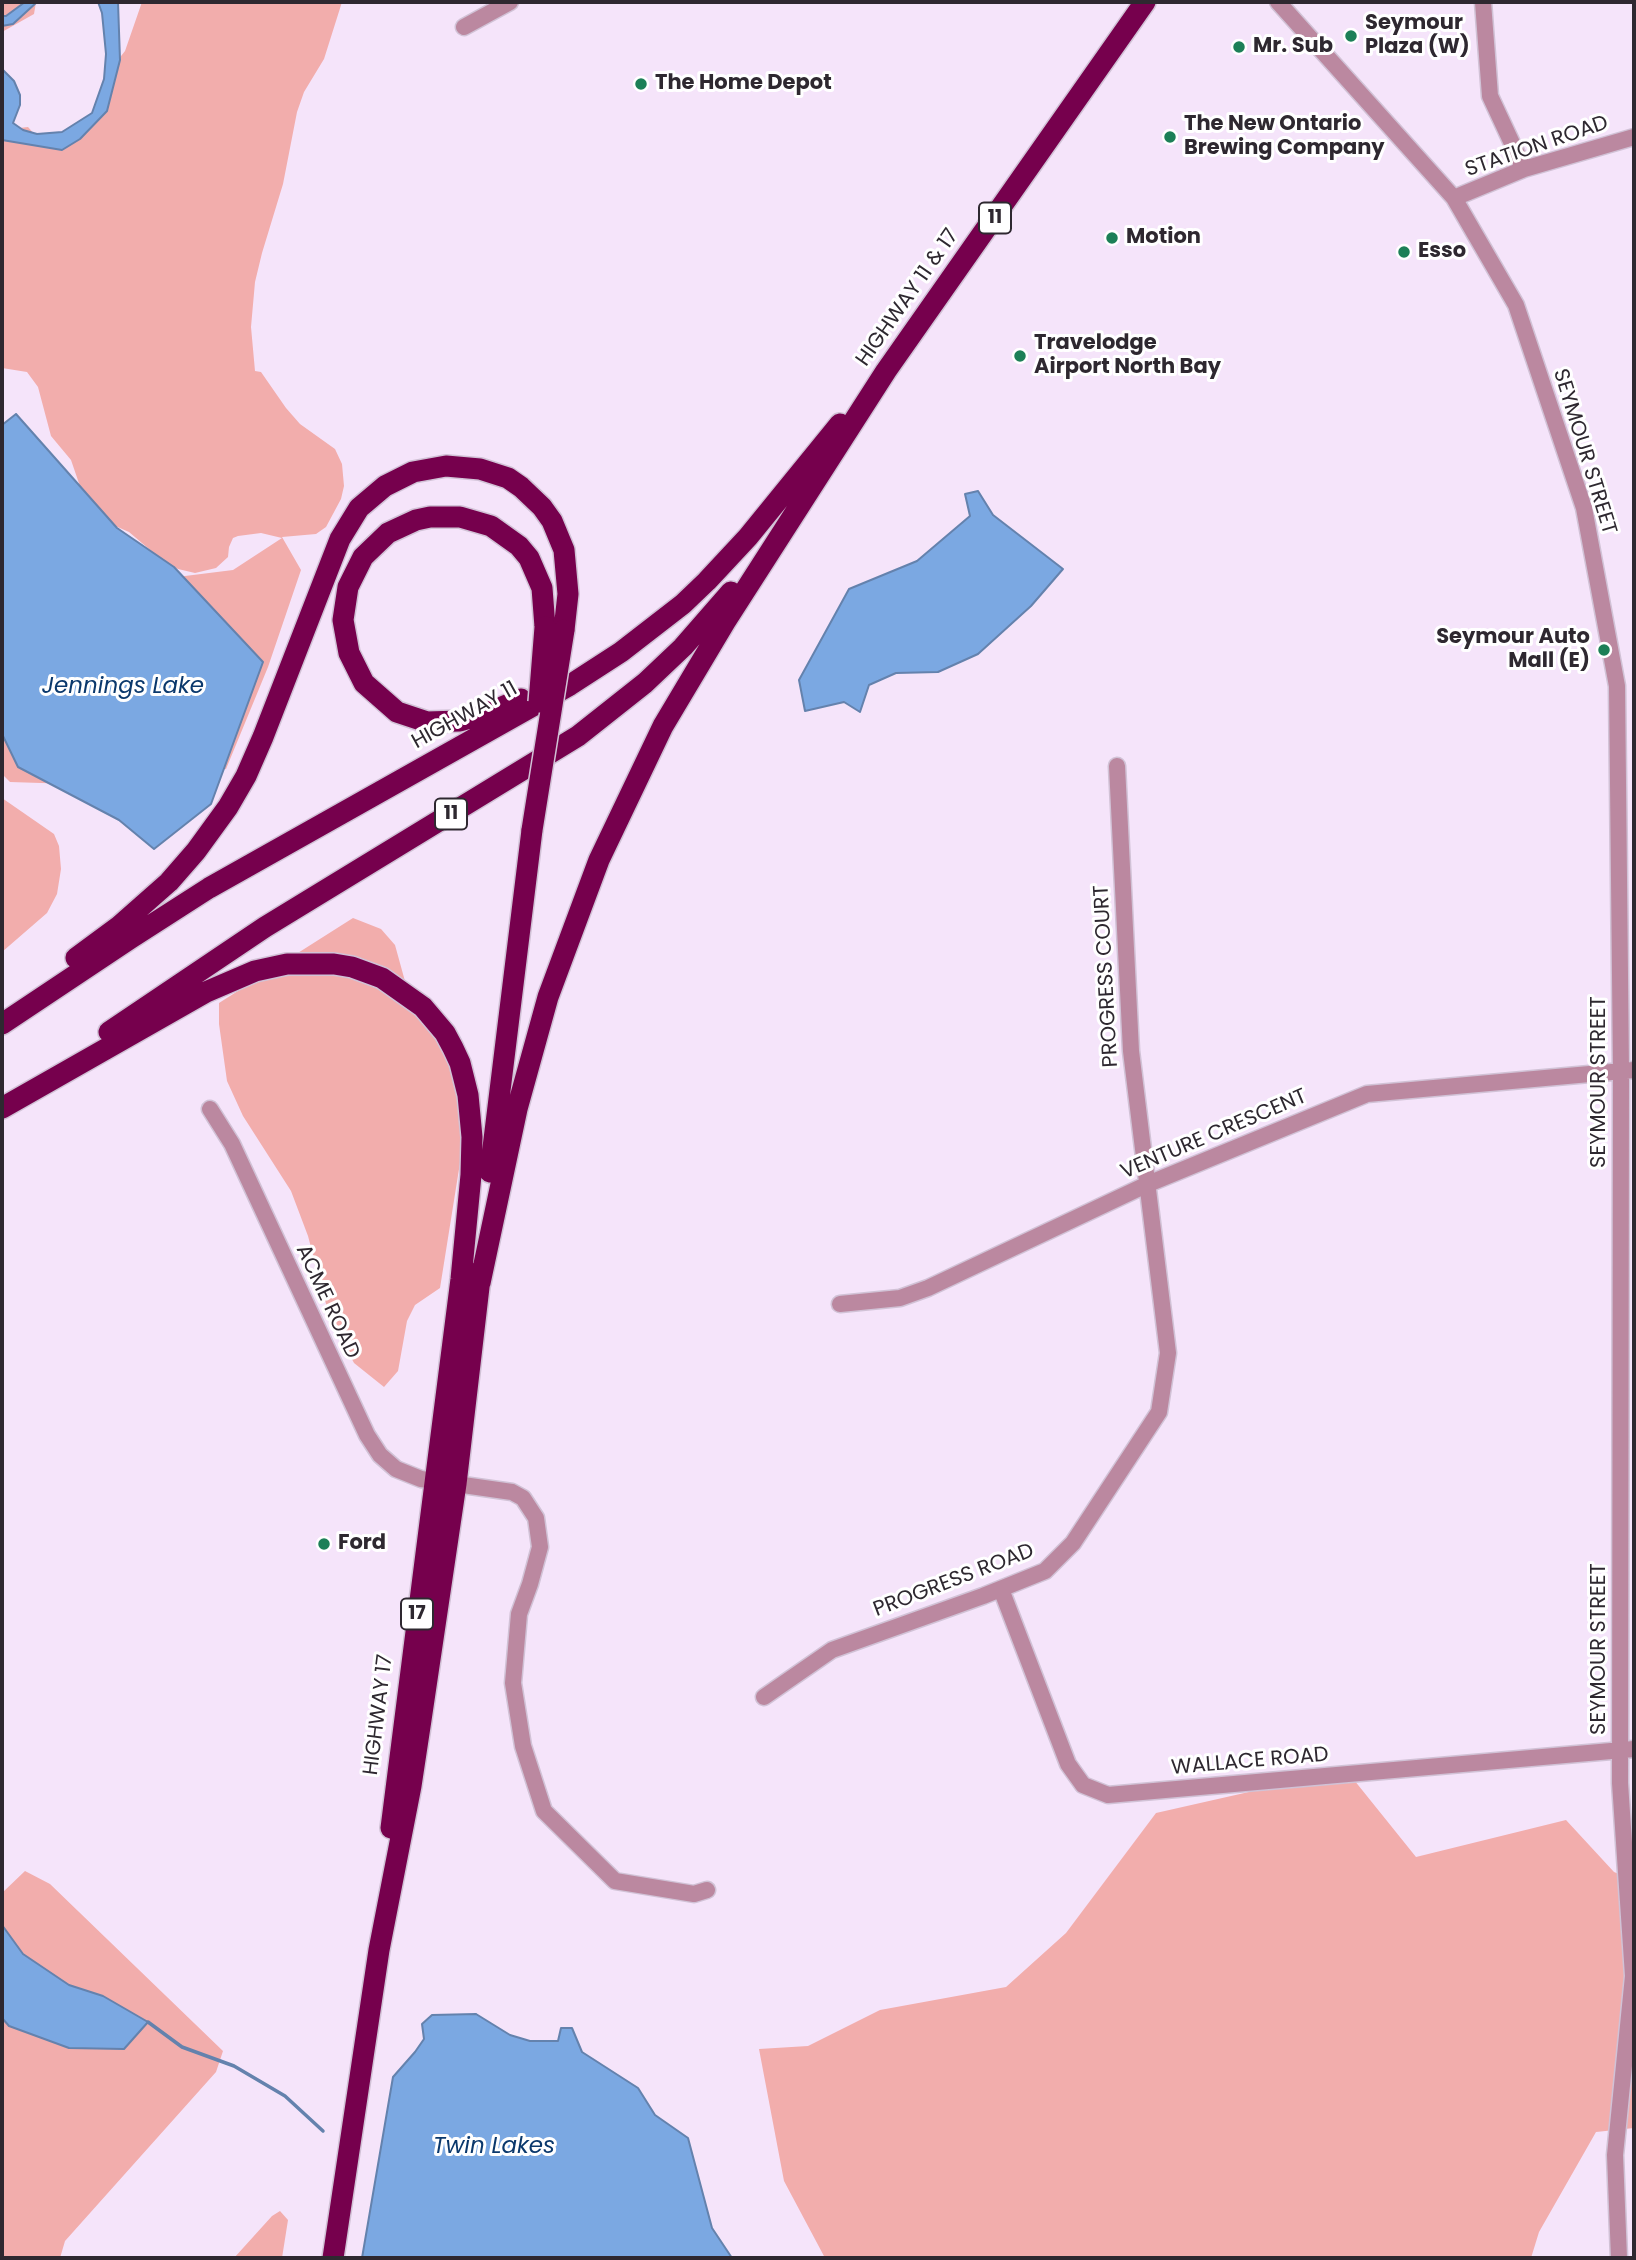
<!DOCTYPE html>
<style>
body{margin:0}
#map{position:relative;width:1636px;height:2260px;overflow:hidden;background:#f5e4fa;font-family:Poppins,sans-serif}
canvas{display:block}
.frame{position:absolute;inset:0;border:4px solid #2e2830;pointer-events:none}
</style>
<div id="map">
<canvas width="1636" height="2260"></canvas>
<div class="frame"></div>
</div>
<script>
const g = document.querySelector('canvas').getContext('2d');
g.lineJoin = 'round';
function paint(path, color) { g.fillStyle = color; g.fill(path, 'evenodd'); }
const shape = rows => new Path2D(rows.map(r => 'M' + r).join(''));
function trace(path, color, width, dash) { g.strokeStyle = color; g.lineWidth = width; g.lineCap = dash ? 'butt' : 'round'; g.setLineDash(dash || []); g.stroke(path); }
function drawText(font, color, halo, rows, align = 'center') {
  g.font = font + ' Poppins,sans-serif'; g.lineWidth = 6; g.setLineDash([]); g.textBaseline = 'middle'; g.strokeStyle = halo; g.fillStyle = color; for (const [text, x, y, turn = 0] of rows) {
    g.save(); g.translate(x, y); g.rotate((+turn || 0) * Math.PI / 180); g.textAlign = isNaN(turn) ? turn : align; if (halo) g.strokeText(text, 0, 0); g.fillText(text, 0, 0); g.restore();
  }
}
paint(shape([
 [2,2,36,2,34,14,2,32],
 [142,2,342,2,324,59,304,92,297,112,283,184,262,253,255,282,251,327,255,371,261,372,286,408,300,424,335,449,342,464,344,486,341,499,326,527,316,534,282,537,301,570,268,667,226,769,72,784,10,782,2,774,2,527,177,577,233,570,282,538,261,533,238,536,233,538,229,547,228,557,216,568,195,573,178,569,162,560,129,532,113,525,83,495,71,460,51,436,38,387,27,372,2,368,2,130,28,127,36,136,81,134,92,114,110,70,125,51],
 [2,798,54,834,59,846,61,869,57,894,47,913,2,952],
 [353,918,381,929,395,945,411,1003,465,1080,471,1094,440,1288,415,1305,407,1321,398,1371,384,1387,354,1363,329,1315,308,1236,291,1191,243,1116,227,1081,219,1024,219,1003],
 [1346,1770,1416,1857,1566,1820,1614,1872,1634,1880,1634,2128,1596,2132,1539,2232,1531,2258,825,2258,784,2181,759,2049,808,2046,880,2010,1006,1987,1066,1933,1156,1813],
 [25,1871,50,1884,223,2051,216,2072,65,2241,60,2258,2,2258,2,1893],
 [280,2211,288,2220,282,2258,234,2258,272,2216]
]), '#f2adac');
const water = shape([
 [25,2,37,2,13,24,2,26,2,16,6,16,25,2],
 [98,2,118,2,120,60,107,111,80,139,62,150,2,140,2,69,14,81,20,95,20,105,13,123,23,130,37,134,62,132,92,113,104,79,106,54,102,13,98,2],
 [16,414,117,528,174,567,263,662,211,804,154,849,119,820,18,767,2,734,2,425,16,414],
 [978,491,993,515,1063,569,1031,606,978,654,938,672,896,673,869,685,860,712,844,702,805,711,799,680,849,589,917,561,970,516,965,494,978,491],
 [2,1925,23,1954,69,1985,103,1996,148,2022,124,2049,69,2048,9,2026,2,2018,2,1925],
 [476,2014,510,2035,530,2041,558,2041,561,2028,572,2028,582,2052,638,2088,655,2115,688,2138,712,2228,732,2258,362,2258,393,2077,415,2052,424,2039,422,2024,432,2015,476,2014]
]);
paint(water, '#7ba8e2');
trace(water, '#6482ad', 2);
trace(shape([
 [148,2022,182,2047,234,2066,285,2096,323,2131]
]), '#6482ad', 3.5);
const minor = shape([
 [1278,2,1454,198,1516,305,1584,508,1617,686,1621,1071,1620,1783,1633,1976,1615,2155,1619,2258],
 [1483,2,1490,96,1524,169],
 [464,27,510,2],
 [1454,198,1524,169,1634,137],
 [210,1109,232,1144,367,1435,380,1455,396,1469,421,1479,436,1481],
 [840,1304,900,1298,928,1288,1148,1184,1367,1094,1634,1070],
 [456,1484,512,1492,523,1498,536,1518,540,1547,530,1584,519,1614,513,1683,523,1746,544,1811,615,1881,694,1894,707,1890],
 [1001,1589,1068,1764,1083,1785,1108,1795,1634,1749],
 [764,1697,832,1650,983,1596,1045,1571,1073,1543,1159,1412,1168,1353,1131,1051,1117,766]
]);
const highway = shape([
 [521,699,488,713,460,721,427,722,397,712,364,683,349,653,343,620,348,587,363,557,388,533,416,520,430,517,460,517,491,526,519,546,529,558,542,588,545,627],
 [76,958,118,927,169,882,196,851,228,807,246,776,263,737,340,539,359,508,385,486,413,472,446,466,480,469,508,478,521,487,542,507,552,521,564,550,568,594,564,630],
 [2,1024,131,938,209,888,570,685,621,652,683,604,707,581,748,537,840,424],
 [109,1032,265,927,578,736,645,683,683,647,731,592],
 [2,1108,206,992,255,971,287,964,334,964,352,967,382,978,423,1007,445,1033,453,1048,460,1063,468,1095,472,1137,471,1175,461,1279,391,1828],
 [490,1172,532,830],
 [480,1283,517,1109,548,997,599,860,663,726,725,622,886,371,1145,2],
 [333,2258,379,1950,411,1786,421,1720,456,1484,481,1270]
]);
trace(minor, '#d1c2d6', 19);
trace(highway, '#d1c2d6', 24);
trace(minor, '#bb88a0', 16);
trace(highway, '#76004d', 21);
const highwayBridge = shape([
 [539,702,545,627],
 [532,830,564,630]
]);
trace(highwayBridge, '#d1c2d6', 24, []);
trace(highwayBridge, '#76004d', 21);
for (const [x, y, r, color] of [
 [1351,36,7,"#1c7f57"],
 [1239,47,7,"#1c7f57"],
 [641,84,7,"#1c7f57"],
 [1170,137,7,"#1c7f57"],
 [1112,238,7,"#1c7f57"],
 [1404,252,7,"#1c7f57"],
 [1020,356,7,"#1c7f57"],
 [1604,650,7,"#1c7f57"],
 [324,1544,7,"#1c7f57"]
]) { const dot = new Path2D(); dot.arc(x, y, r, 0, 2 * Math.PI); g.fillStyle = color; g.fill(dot); trace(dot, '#fff', 2.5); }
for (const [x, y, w] of [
 [995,218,32],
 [451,814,32],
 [417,1614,32]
]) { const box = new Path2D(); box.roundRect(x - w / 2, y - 15.5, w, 31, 5); g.fillStyle = '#fff'; g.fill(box); trace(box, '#2e2830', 2); }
drawText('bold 19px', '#2e2830', null, [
 ["11",995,218],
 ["11",451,814],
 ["17",417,1614]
]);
drawText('bold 21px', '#2e2830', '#fff', [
 ["Seymour",1365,24],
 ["Plaza (W)",1365,48],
 ["Mr. Sub",1253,47],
 ["The Home Depot",655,84],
 ["The New Ontario",1184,125],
 ["Brewing Company",1184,149],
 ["Motion",1126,238],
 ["Esso",1418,252],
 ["Travelodge",1034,344],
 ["Airport North Bay",1034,368],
 ["Seymour Auto",1590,638,"right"],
 ["Mall (E)",1590,662,"right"],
 ["Ford",338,1544]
], 'left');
drawText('21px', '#2e2830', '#fff', [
 ["STATION ROAD",1537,147,-19],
 ["HIGHWAY 11 & 17",908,298,-55],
 ["SEYMOUR STREET",1584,452,73],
 ["HIGHWAY 11",465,716,-29],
 ["PROGRESS COURT",1107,976,-93],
 ["SEYMOUR STREET",1600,1082,-90],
 ["VENTURE CRESCENT",1214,1135,-23],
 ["ACME ROAD",327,1302,65],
 ["PROGRESS ROAD",954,1581,-21],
 ["SEYMOUR STREET",1600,1649,-90],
 ["HIGHWAY 17",379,1715,-83],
 ["WALLACE ROAD",1250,1762,-5]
]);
drawText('italic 23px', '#0a386c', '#fff', [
 ["Jennings Lake",123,687],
 ["Twin Lakes",494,2147]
]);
</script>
